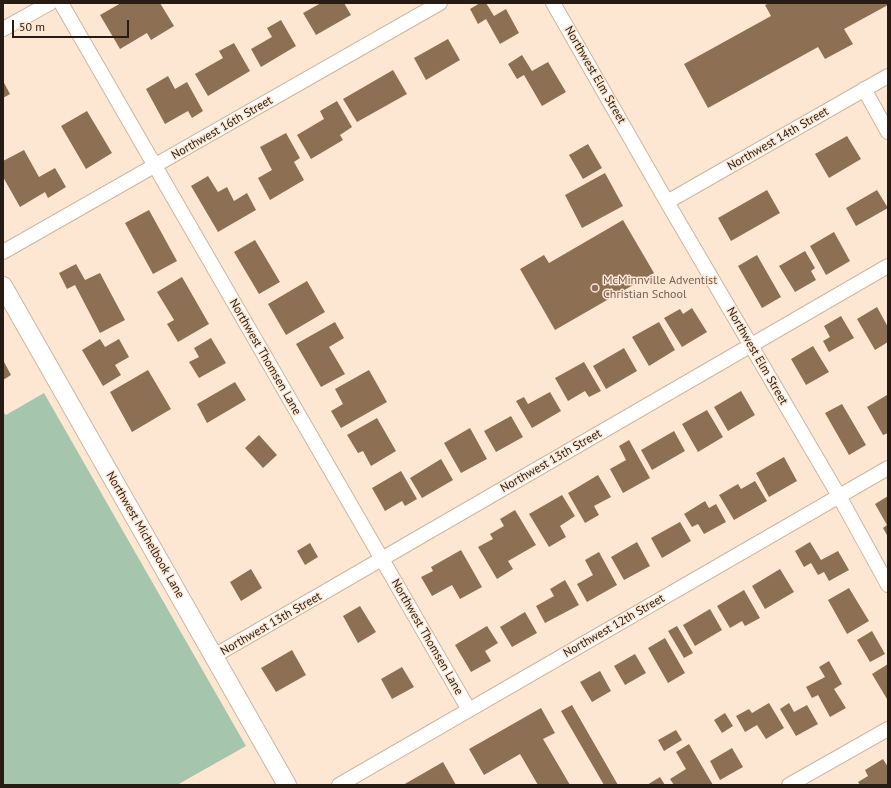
<!DOCTYPE html>
<style>
body{margin:0}
#map{position:relative;width:891px;height:788px;overflow:hidden;background:#fde7d2;font-family:"PT Sans",sans-serif}
canvas{display:block}
.frame{position:absolute;inset:0;border:4px solid #261c13;pointer-events:none}
.scale{position:absolute;left:12px;top:20px;width:117px;height:18px;box-sizing:border-box;border:2px solid #261c13;border-top:0;padding-left:5px;font-size:12px;line-height:14px;white-space:nowrap;color:#261c13;-webkit-text-stroke:3px #fde7d2;paint-order:stroke}
</style>
<div id="map">
<canvas width="891" height="788"></canvas>
<div class="frame"></div>
<div class="scale">50 m</div>
</div>
<script>
const g = document.querySelector('canvas').getContext('2d');
g.lineJoin = 'round';
function paint(path, color) { g.fillStyle = color; g.fill(path, 'evenodd'); }
const shape = rows => new Path2D(rows.map(r => 'M' + r).join(''));
function trace(path, color, width, dash) { g.strokeStyle = color; g.lineWidth = width; g.lineCap = dash ? 'butt' : 'round'; g.setLineDash(dash || []); g.stroke(path); }
function drawText(font, color, halo, rows, align = 'center') {
  g.font = font + ' "PT Sans",sans-serif'; g.lineWidth = 3; g.setLineDash([]); g.textBaseline = 'middle'; g.strokeStyle = halo; g.fillStyle = color; for (const [text, x, y, turn = 0] of rows) {
    g.save(); g.translate(x, y); g.rotate((+turn || 0) * Math.PI / 180); g.textAlign = isNaN(turn) ? turn : align; if (halo) g.strokeText(text, 0, 0); g.fillText(text, 0, 0); g.restore();
  }
}
paint(shape([
 [44,393,246,746,177,785,3,785,3,412,6,415]
]), '#a5c6ac');
paint(shape([
 [121,3,160,3,174,26,151,40,147,33,120,49,100,15],
 [321,3,344,3,351,15,316,35,303,13],
 [480,3,486,3,494,16,506,9,519,33,500,44,486,19,478,24,470,9],
 [770,3,888,3,888,5,844,29,853,44,825,59,818,47,708,108,684,64,771,16,765,5],
 [281,20,296,46,261,67,251,49,272,37,267,28],
 [448,39,460,60,426,80,414,58],
 [234,43,250,71,208,96,195,74,223,58,219,51],
 [522,55,532,71,548,62,566,92,542,106,524,75,517,79,508,64],
 [393,70,407,94,357,122,343,99],
 [168,76,175,89,187,82,203,111,192,118,188,111,165,124,146,89],
 [3,81,10,94,3,98],
 [337,101,352,127,340,135,343,140,311,159,297,135,324,119,320,111],
 [87,111,112,153,86,169,61,126],
 [286,133,300,158,294,162,304,180,270,200,258,178,272,170,260,147],
 [847,136,861,159,829,178,815,154],
 [588,144,602,168,583,179,569,155],
 [24,150,39,177,55,168,66,187,48,198,45,192,20,207,3,177,3,161],
 [605,173,623,206,582,228,565,195],
 [208,176,218,192,227,187,234,201,247,193,256,210,218,232,191,186],
 [767,190,780,213,731,241,718,218],
 [877,190,888,208,856,226,846,208],
 [149,210,177,261,153,274,125,223],
 [623,220,654,273,555,330,520,269,544,255,549,263],
 [834,232,850,261,826,275,810,246],
 [255,240,280,282,259,294,234,252],
 [805,251,815,268,811,271,816,280,795,292,779,266],
 [757,255,781,297,762,308,738,266],
 [76,264,85,280,100,273,125,320,100,333,75,285,67,289,59,273],
 [182,277,209,324,178,342,167,324,174,320,157,292],
 [307,281,325,312,286,335,268,304],
 [877,307,888,327,888,342,875,350,857,319],
 [692,308,707,332,682,347,664,318,680,309,683,314],
 [841,316,854,338,829,352,823,341,830,337,824,326],
 [335,322,344,338,329,347,345,374,321,387,296,344],
 [659,322,675,350,649,366,632,337],
 [211,338,226,363,199,378,189,362,199,357,194,348],
 [100,339,105,347,119,339,129,357,115,365,121,375,103,386,82,350],
 [813,346,829,372,806,385,791,359],
 [624,348,637,371,606,389,593,366],
 [3,360,11,375,3,380],
 [584,362,601,391,589,397,585,391,568,401,555,378],
 [148,370,171,409,132,432,110,392],
 [369,370,387,402,341,428,331,411,343,404,335,389],
 [235,382,246,400,207,423,197,404],
 [741,391,755,415,728,431,714,407],
 [550,392,561,411,532,428,516,401,524,397,528,404],
 [887,395,888,397,888,433,883,435,867,407],
 [842,404,866,445,849,455,825,413],
 [707,410,723,437,698,452,682,424],
 [511,416,523,437,496,452,484,431],
 [377,418,396,451,371,466,363,451,358,453,347,435],
 [470,428,487,459,461,473,444,443],
 [674,431,685,451,652,470,641,450],
 [259,435,277,455,263,468,245,448],
 [629,440,650,478,623,493,610,469,626,460,619,446],
 [784,457,797,481,769,497,756,473],
 [441,459,453,480,422,498,410,478],
 [401,471,417,499,405,506,402,501,385,511,372,488],
 [598,475,611,497,594,506,599,515,585,523,568,493],
 [755,481,767,501,734,520,719,495,738,484,741,489],
 [562,495,575,516,560,526,566,537,549,547,529,514],
 [888,496,888,537,883,528,887,525,875,504],
 [705,501,709,508,716,504,726,522,704,534,698,524,692,527,684,514],
 [515,510,536,545,508,561,513,569,497,579,478,547,493,539,490,534,504,526,500,519],
 [680,522,691,541,662,558,651,538],
 [637,542,650,566,624,580,611,557],
 [810,542,821,560,838,551,849,570,829,581,824,572,818,575,811,563,804,567,795,551],
 [310,543,318,557,305,565,297,551],
 [461,550,482,587,460,599,452,585,432,596,421,577,433,571,431,567],
 [599,552,617,585,587,602,577,584,593,575,585,560],
 [251,569,262,588,241,601,230,582],
 [780,569,794,592,765,609,752,586],
 [565,580,579,605,545,623,536,606,554,596,550,589],
 [849,588,869,621,847,634,828,600],
 [744,590,760,618,745,626,742,621,730,628,717,606],
 [360,606,376,632,358,643,343,616],
 [710,609,722,630,695,646,683,625],
 [525,612,537,633,512,647,500,627],
 [487,626,498,643,485,651,491,661,471,672,455,645],
 [677,626,693,653,684,658,668,631],
 [872,631,885,654,870,662,857,640],
 [665,638,685,673,668,683,648,648],
 [292,650,306,675,276,692,261,668],
 [635,654,646,673,625,685,614,666],
 [829,661,842,684,834,689,846,708,830,717,818,695,812,698,806,687,825,677,819,667],
 [888,664,888,699,887,699,872,674],
 [402,667,414,687,392,699,381,679],
 [600,671,611,691,592,702,580,682],
 [769,703,784,728,766,739,757,725,745,732,736,716,749,709,752,713],
 [789,703,794,712,807,705,818,724,796,736,780,709],
 [572,705,618,785,604,785,561,711],
 [541,708,555,733,543,739,570,785,538,785,520,754,484,775,469,749],
 [725,713,733,726,722,733,714,720],
 [676,730,682,740,664,751,658,740],
 [689,744,713,785,674,785,670,779,686,769,676,752],
 [732,748,743,767,720,780,710,761],
 [883,759,888,767,888,785,860,785,858,782,868,776,865,770],
 [443,762,456,785,403,785],
 [660,777,665,785,647,785]
]), '#8d7053');
const minor = shape([
 [61,3,469,710],
 [553,3,667,202,839,496,888,585],
 [3,29,50,3],
 [864,89,888,132],
 [667,202,888,76],
 [3,252,440,3],
 [214,656,888,266],
 [339,785,888,468],
 [789,785,888,729]
]);
const tertiary = shape([
 [3,286,287,785]
]);
trace(minor, '#ceb59b', 16);
trace(tertiary, '#ceb59b', 20);
trace(minor, '#fff', 14);
trace(tertiary, '#fff', 18);
for (const [x, y, r, color] of [
 [595,288,4,"#8d6e63"]
]) { const dot = new Path2D(); dot.arc(x, y, r, 0, 2 * Math.PI); g.fillStyle = color; g.fill(dot); trace(dot, '#fde7d2', 1.5); }
drawText('12px', '#261c13', '#fde7d2', [
 ["Northwest Elm Street",595,75,60],
 ["Northwest 16th Street",222,128,-30],
 ["Northwest 14th Street",778,139,-30],
 ["Northwest Elm Street",757,356,60],
 ["Northwest Thomsen Lane",265,357,60],
 ["Northwest 13th Street",551,461,-30],
 ["Northwest Michelbook Lane",145,535,60],
 ["Northwest 13th Street",271,624,-30],
 ["Northwest 12th Street",614,626,-30],
 ["Northwest Thomsen Lane",427,637,60]
]);
drawText('12px', '#785e54', '#fde7d2', [
 ["McMinnville Adventist",603,281],
 ["Christian School",603,295]
], 'left');
</script>
